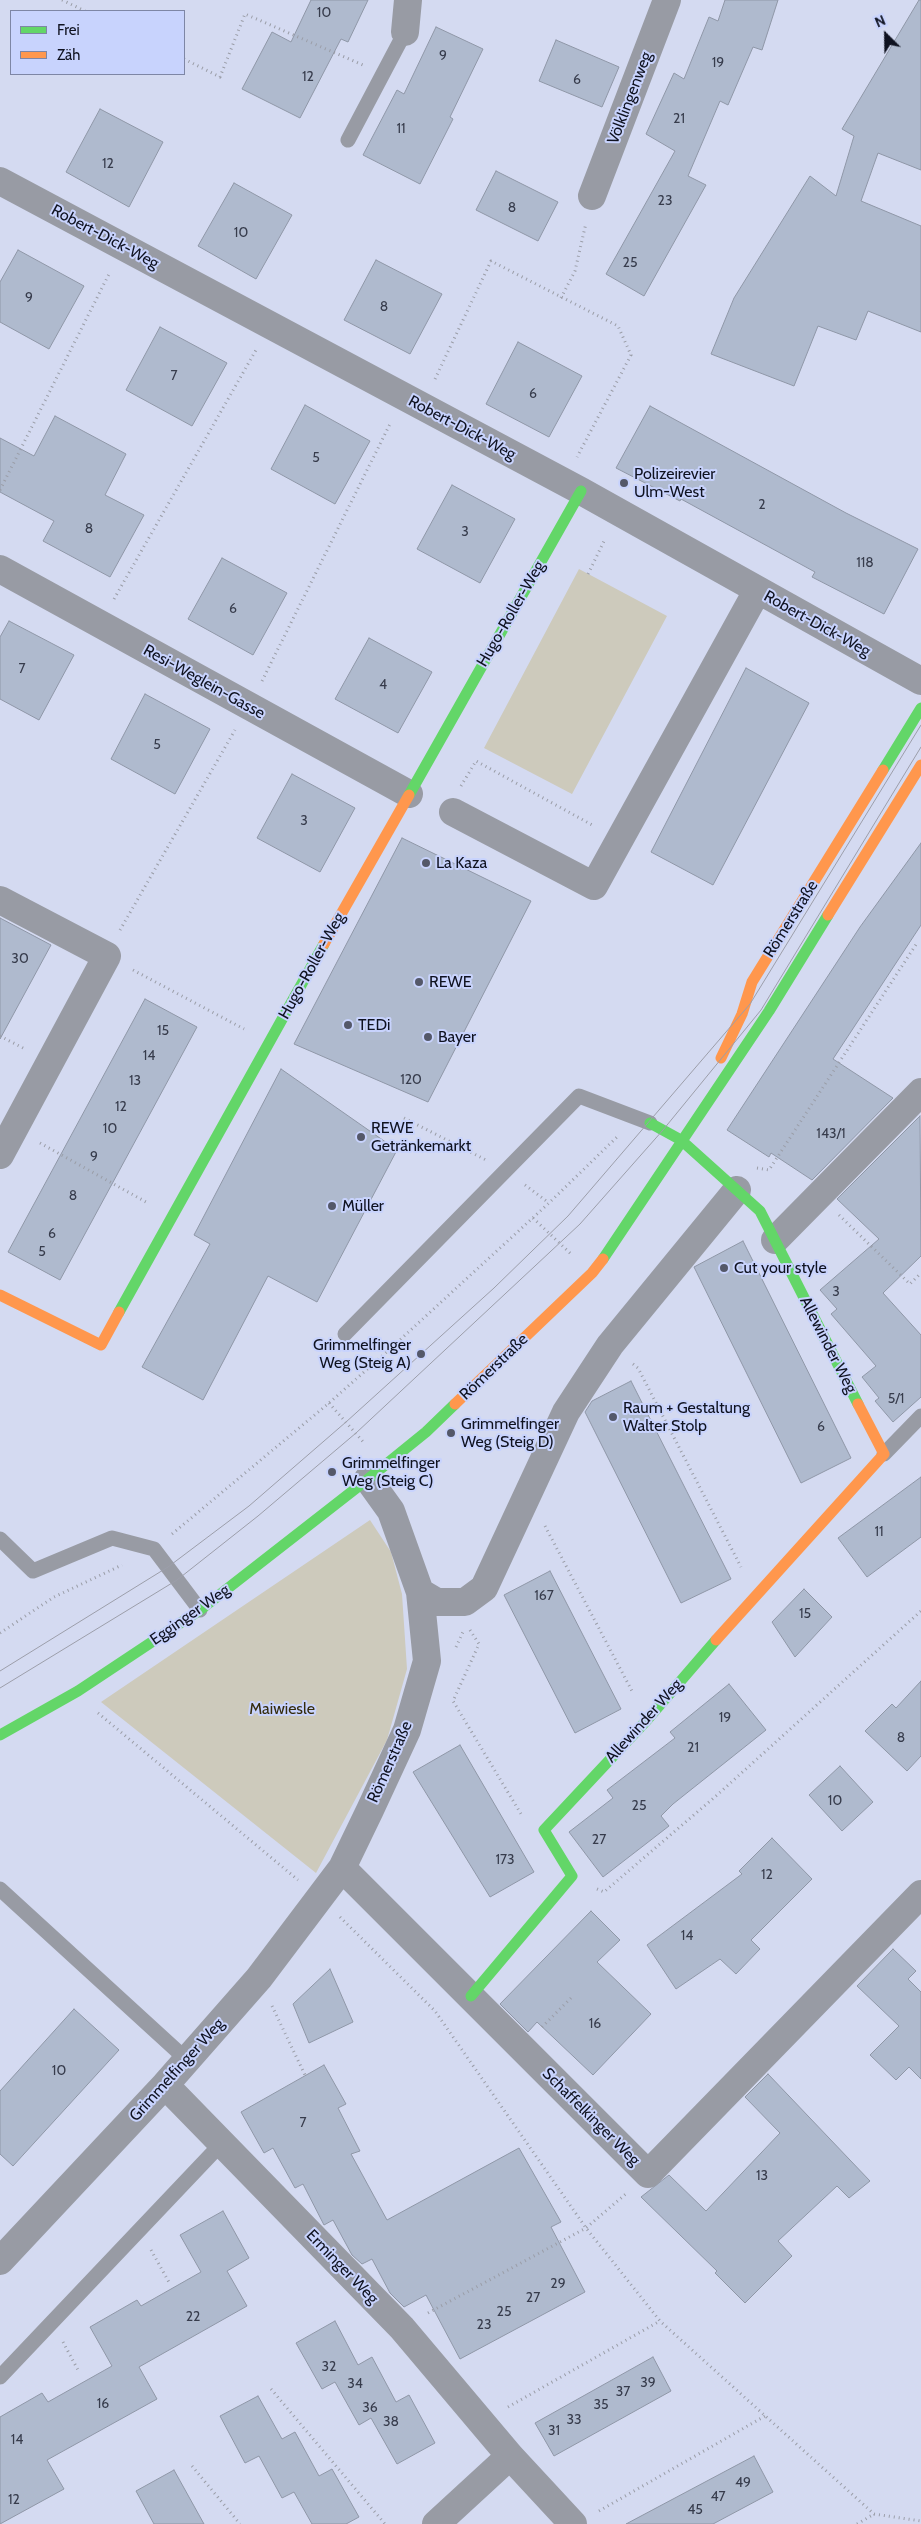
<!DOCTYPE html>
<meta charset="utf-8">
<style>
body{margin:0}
#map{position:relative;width:921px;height:2524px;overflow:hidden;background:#d4daf1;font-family:Cabin,sans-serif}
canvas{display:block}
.legend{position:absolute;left:10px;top:10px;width:175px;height:65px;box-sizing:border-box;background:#c8d3fd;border:1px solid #7e86a5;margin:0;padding:6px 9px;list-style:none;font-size:15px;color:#0f1220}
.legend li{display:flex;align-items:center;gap:10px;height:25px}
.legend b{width:25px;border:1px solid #7e86a5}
.north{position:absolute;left:861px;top:10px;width:50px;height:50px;-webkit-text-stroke:4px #c8d3fd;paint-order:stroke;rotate:337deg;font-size:14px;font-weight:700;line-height:20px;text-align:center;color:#0f1220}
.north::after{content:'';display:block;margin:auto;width:18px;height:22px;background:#0f1220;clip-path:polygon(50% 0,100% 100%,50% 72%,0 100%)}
</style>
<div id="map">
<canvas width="921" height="2524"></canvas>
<ul class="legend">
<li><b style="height:6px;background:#63d668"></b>Frei</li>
<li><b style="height:6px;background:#ff974d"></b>Zäh</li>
</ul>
<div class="north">N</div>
</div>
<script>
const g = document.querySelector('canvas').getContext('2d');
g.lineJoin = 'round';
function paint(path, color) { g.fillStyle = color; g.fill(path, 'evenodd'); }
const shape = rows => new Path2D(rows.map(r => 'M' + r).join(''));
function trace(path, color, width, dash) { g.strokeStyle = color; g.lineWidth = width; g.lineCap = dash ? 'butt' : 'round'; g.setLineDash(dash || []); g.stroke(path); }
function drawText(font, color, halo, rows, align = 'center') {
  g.font = font + ' Cabin,sans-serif'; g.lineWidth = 4; g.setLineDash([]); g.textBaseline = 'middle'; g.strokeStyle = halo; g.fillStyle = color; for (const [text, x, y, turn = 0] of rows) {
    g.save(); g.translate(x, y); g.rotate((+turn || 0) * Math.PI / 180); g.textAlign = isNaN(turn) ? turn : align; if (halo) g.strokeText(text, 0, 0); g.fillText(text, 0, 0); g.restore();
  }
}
paint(shape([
 [579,569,667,616,572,794,484,748],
 [370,1520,391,1552,402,1594,407,1669,387,1740,316,1873,101,1702]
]), '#cdcabc');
const building = shape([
 [311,0,368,0,348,42,341,39,300,118,242,89,272,32,291,42,311,0],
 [725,0,778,0,762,50,753,47,728,105,720,101,688,176,706,185,644,296,606,274,675,151,646,134,674,73,684,79,709,17,718,21,725,0],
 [919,0,921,0,921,170,878,153,861,201,921,226,921,332,868,311,856,340,818,326,794,386,711,354,734,298,810,176,836,196,854,136,842,129,919,0],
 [436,27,483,49,450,117,453,119,420,184,363,155,397,90,404,94,436,27],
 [556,40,619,67,602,107,539,81,556,40],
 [100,109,163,142,129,207,66,172,100,109],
 [496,171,558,202,538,241,476,210,496,171],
 [234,183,292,215,256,279,198,246,234,183],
 [18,250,84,286,49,349,0,322,0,282,18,250],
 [376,260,442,294,410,354,344,320,376,260],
 [160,327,227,363,192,426,126,390,160,327],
 [518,342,582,376,549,437,486,404,518,342],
 [305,405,370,441,335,504,271,469,305,405],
 [650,406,846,513,918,549,884,614,812,577,815,572,681,499,680,501,616,468,650,406],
 [55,416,126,454,105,495,144,515,110,577,43,541,54,521,0,492,0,438,34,456,55,416],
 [452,485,515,519,480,583,417,549,452,485],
 [222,558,287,593,253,655,188,619,222,558],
 [9,621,74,655,39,720,0,699,0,637,9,621],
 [369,638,432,672,398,733,335,699,369,638],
 [746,668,809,703,713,885,651,852,746,668],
 [145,694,210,729,175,794,111,759,145,694],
 [292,774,355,808,320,872,257,838,292,774],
 [402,838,531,901,428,1102,294,1044,402,838],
 [921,843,921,925,833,1059,893,1098,812,1180,771,1153,769,1157,727,1130,860,927,921,843],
 [0,918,51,945,0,1039,0,918],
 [145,999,197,1027,60,1280,8,1252,145,999],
 [281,1069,397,1150,317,1302,268,1276,203,1400,142,1367,210,1244,194,1235,281,1069],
 [920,1116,921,1256,883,1293,921,1335,921,1397,893,1422,875,1401,879,1398,862,1377,876,1366,831,1314,837,1309,820,1290,879,1239,837,1199,920,1116],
 [743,1241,851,1458,801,1483,694,1267,743,1241],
 [631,1381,731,1579,681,1603,585,1412,592,1401,631,1381],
 [921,1477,921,1537,867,1577,838,1538,921,1477],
 [550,1571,621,1709,575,1733,504,1595,550,1571],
 [804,1589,832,1617,795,1657,772,1622,804,1589],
 [921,1681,921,1756,907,1771,865,1731,892,1704,896,1708,921,1681],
 [729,1684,766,1730,673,1804,661,1816,669,1826,603,1877,569,1832,613,1798,607,1790,675,1738,670,1732,729,1684],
 [460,1745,534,1872,490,1897,413,1772,460,1745],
 [840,1766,873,1802,842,1831,809,1795,840,1766],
 [772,1838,812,1879,751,1940,760,1949,736,1974,720,1959,676,1989,647,1945,742,1874,739,1871,772,1838],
 [591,1911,620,1940,597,1962,651,2014,593,2075,537,2022,528,2032,500,2004,591,1911],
 [893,1949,916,1971,908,1979,921,1992,921,2079,909,2067,896,2080,870,2055,899,2026,857,1986,893,1949],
 [330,1969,353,2022,309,2043,293,2004,330,1969],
 [74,2009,119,2050,13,2166,0,2154,0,2091,74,2009],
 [324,2065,346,2104,338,2108,360,2151,351,2154,387,2220,519,2148,561,2222,551,2227,585,2292,460,2359,426,2295,404,2307,390,2293,372,2259,362,2264,352,2255,333,2220,324,2225,303,2184,295,2188,273,2148,264,2153,241,2112,324,2065],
 [768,2074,870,2181,849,2198,837,2186,778,2241,792,2256,745,2303,715,2273,717,2271,641,2197,669,2175,706,2211,780,2133,745,2097,768,2074],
 [223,2211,249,2258,227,2271,247,2306,139,2367,157,2399,47,2460,64,2489,0,2524,0,2417,42,2393,48,2402,112,2366,90,2327,137,2300,141,2306,201,2272,180,2235,223,2211],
 [335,2321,358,2365,372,2357,396,2402,409,2395,435,2443,397,2464,371,2418,359,2425,335,2382,322,2389,296,2343,335,2321],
 [653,2357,671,2391,554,2456,535,2423,653,2357],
 [258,2396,282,2439,295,2432,319,2476,332,2469,359,2517,346,2524,312,2524,294,2492,282,2498,259,2456,245,2463,220,2416,258,2396],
 [754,2456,773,2492,713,2524,626,2524,754,2456],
 [174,2470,204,2524,154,2524,136,2491,174,2470]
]);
paint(building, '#afbace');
trace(building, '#8f97a7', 1);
trace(shape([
 [62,0,85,11],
 [184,59,220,77,245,14,363,65],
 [561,298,575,271,586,223],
 [435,379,491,261,618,326,631,355,577,457],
 [0,490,110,272],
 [588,574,605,539],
 [114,599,256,350],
 [262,681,391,422],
 [461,786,476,761,594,826],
 [120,930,235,730],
 [133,970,244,1029],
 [0,1036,25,1049],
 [404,1118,486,1160],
 [40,1143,146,1202],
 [757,1168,769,1170,917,943],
 [525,1185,549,1203],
 [839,1215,910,1284,921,1273],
 [533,1218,571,1254],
 [633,1364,638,1368,741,1567],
 [329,1403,365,1444],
 [545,1526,633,1693],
 [172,1534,329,1403,390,1349,549,1203,618,1136],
 [470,1630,479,1644,453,1701,521,1814],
 [0,1633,54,1597,122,1565],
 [456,1647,463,1632],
 [98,1713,298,1880],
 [597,1889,604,1892,716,1796,921,1611],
 [340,1917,435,2011,586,2228,660,2321,874,2514,921,2521],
 [272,2006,305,2075],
 [542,2027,572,1997],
 [151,2250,170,2284],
 [428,2313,586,2228,627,2193],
 [63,2342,78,2370],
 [271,2389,385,2524],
 [508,2407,660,2321],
 [192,2466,240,2524],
 [599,2511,765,2416],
 [857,2524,874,2514]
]), '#9a9da7', 3, [1, 4]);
trace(shape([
 [348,140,405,32],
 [345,1334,579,1096,650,1123],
 [884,1454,921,1416],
 [0,1539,33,1571,112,1538,154,1549,200,1610],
 [0,1889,187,2060],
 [0,2377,222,2143]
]), '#989ba4', 15);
trace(shape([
 [405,32,408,0],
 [0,181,581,491,921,681],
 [592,196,667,0],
 [0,569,409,794],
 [453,812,594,886,757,591],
 [0,900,107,956,0,1155],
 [775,1240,921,1092],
 [420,1592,437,1602,465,1602,484,1588,566,1412,610,1345,737,1190],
 [342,1868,648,2174,921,1894],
 [165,2085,402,2328,510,2456,573,2524],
 [0,2261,165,2085,259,1978,342,1868,370,1810,407,1730,427,1661,420,1592,391,1511,368,1479],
 [436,2524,510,2456]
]), '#989ba4', 28);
trace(shape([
 [883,770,921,708],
 [409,795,581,491],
 [650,1123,681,1140,760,1211,858,1404],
 [603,1259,769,1011,828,915],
 [119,1312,324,944],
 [0,1735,78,1691,200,1610,368,1479,426,1432,455,1404],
 [471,1996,572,1876,544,1830,647,1720,716,1640]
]), '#63d668', 11);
trace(shape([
 [828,915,921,765],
 [324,944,409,795],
 [721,1058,742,1014,752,982,883,770],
 [0,1295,101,1345,119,1312],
 [455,1404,592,1273,603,1259],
 [716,1640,884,1454,858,1404]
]), '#ff974d', 11);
trace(shape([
 [0,1671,168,1567,249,1506,346,1422,494,1288,568,1216,750,1004,921,725],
 [0,1688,177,1580,258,1516,356,1433,580,1224,663,1130,761,1010,921,747]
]), '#9c9eaa', 1);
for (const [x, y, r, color] of [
 [624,483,5,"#545869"],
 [426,863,5,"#545869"],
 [419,982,5,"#545869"],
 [348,1025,5,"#545869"],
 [428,1037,5,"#545869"],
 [361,1137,5,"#545869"],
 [332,1206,5,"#545869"],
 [724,1268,5,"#545869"],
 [421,1354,5,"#545869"],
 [613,1417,5,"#545869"],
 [451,1433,5,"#545869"],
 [332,1472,5,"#545869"]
]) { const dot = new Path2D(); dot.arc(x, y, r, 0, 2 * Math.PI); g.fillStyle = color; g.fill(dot); trace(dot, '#c8d3fd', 2); }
drawText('14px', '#373c4c', null, [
 ["10",324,13],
 ["9",443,56],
 ["19",718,63],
 ["12",308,77],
 ["6",577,80],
 ["21",679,119],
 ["11",401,129],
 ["12",108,164],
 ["23",665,201],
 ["8",512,208],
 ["10",241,233],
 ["25",630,263],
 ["9",29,298],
 ["8",384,307],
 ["7",174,376],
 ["6",533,394],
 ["5",316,458],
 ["2",762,505],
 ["8",89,529],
 ["3",465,532],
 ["118",865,563],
 ["6",233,609],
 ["7",22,669],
 ["4",383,685],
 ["5",157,745],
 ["3",304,821],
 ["30",20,959],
 ["15",163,1031],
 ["14",149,1056],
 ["120",411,1080],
 ["13",135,1081],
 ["12",121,1107],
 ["10",110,1129],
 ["143/1",831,1134],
 ["9",94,1157],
 ["8",73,1196],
 ["6",52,1234],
 ["5",42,1252],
 ["3",836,1292],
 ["5/1",896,1399],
 ["6",821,1427],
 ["11",879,1532],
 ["167",544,1596],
 ["15",805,1614],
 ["19",725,1718],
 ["8",901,1738],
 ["21",693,1748],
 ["10",835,1801],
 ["25",639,1806],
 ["27",599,1840],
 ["173",505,1860],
 ["12",767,1875],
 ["14",687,1936],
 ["16",595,2024],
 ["10",59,2071],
 ["7",303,2123],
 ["13",762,2176],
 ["29",558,2284],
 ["27",533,2298],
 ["25",504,2312],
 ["22",193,2317],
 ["23",484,2325],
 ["32",329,2367],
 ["39",648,2383],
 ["34",355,2384],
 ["37",623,2392],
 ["16",103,2404],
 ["35",601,2405],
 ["36",370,2408],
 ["33",574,2420],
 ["38",391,2422],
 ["31",554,2431],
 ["14",17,2440],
 ["49",743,2483],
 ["47",718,2497],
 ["12",14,2500],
 ["45",695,2510]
]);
drawText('16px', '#0f1220', '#c8d3fd', [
 ["Völklingenweg",630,98,-69],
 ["Robert-Dick-Weg",105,237,28],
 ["Robert-Dick-Weg",462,428,28],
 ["Hugo-Roller-Weg",511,614,-60],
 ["Robert-Dick-Weg",817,624,29],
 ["Resi-Weglein-Gasse",204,682,29],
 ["Römerstraße",791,919,-58],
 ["Hugo-Roller-Weg",312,966,-61],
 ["Allewinder Weg",828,1345,63],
 ["Römerstraße",494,1367,-44],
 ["Egginger Weg",190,1615,-35],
 ["Allewinder Weg",644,1721,-48],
 ["Römerstraße",390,1762,-66],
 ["Grimmelfinger Weg",177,2070,-48],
 ["Schaffelkinger Weg",591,2117,45],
 ["Erminger Weg",342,2267,46]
]);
drawText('16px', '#0f1220', '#c8d3fd', [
 ["Polizeirevier",634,474],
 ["Ulm-West",634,492],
 ["La Kaza",436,863],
 ["REWE",429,982],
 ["TEDi",358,1025],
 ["Bayer",438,1037],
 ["REWE",371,1128],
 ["Getränkemarkt",371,1146],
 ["Müller",342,1206],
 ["Cut your style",734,1268],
 ["Grimmelfinger",411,1345,"right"],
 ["Weg (Steig A)",411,1363,"right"],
 ["Raum + Gestaltung",623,1408],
 ["Walter Stolp",623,1426],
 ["Grimmelfinger",461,1424],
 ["Weg (Steig D)",461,1442],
 ["Grimmelfinger",342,1463],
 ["Weg (Steig C)",342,1481]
], 'left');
drawText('16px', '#352c0c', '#c8d3fd', [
 ["Maiwiesle",282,1709]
]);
</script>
